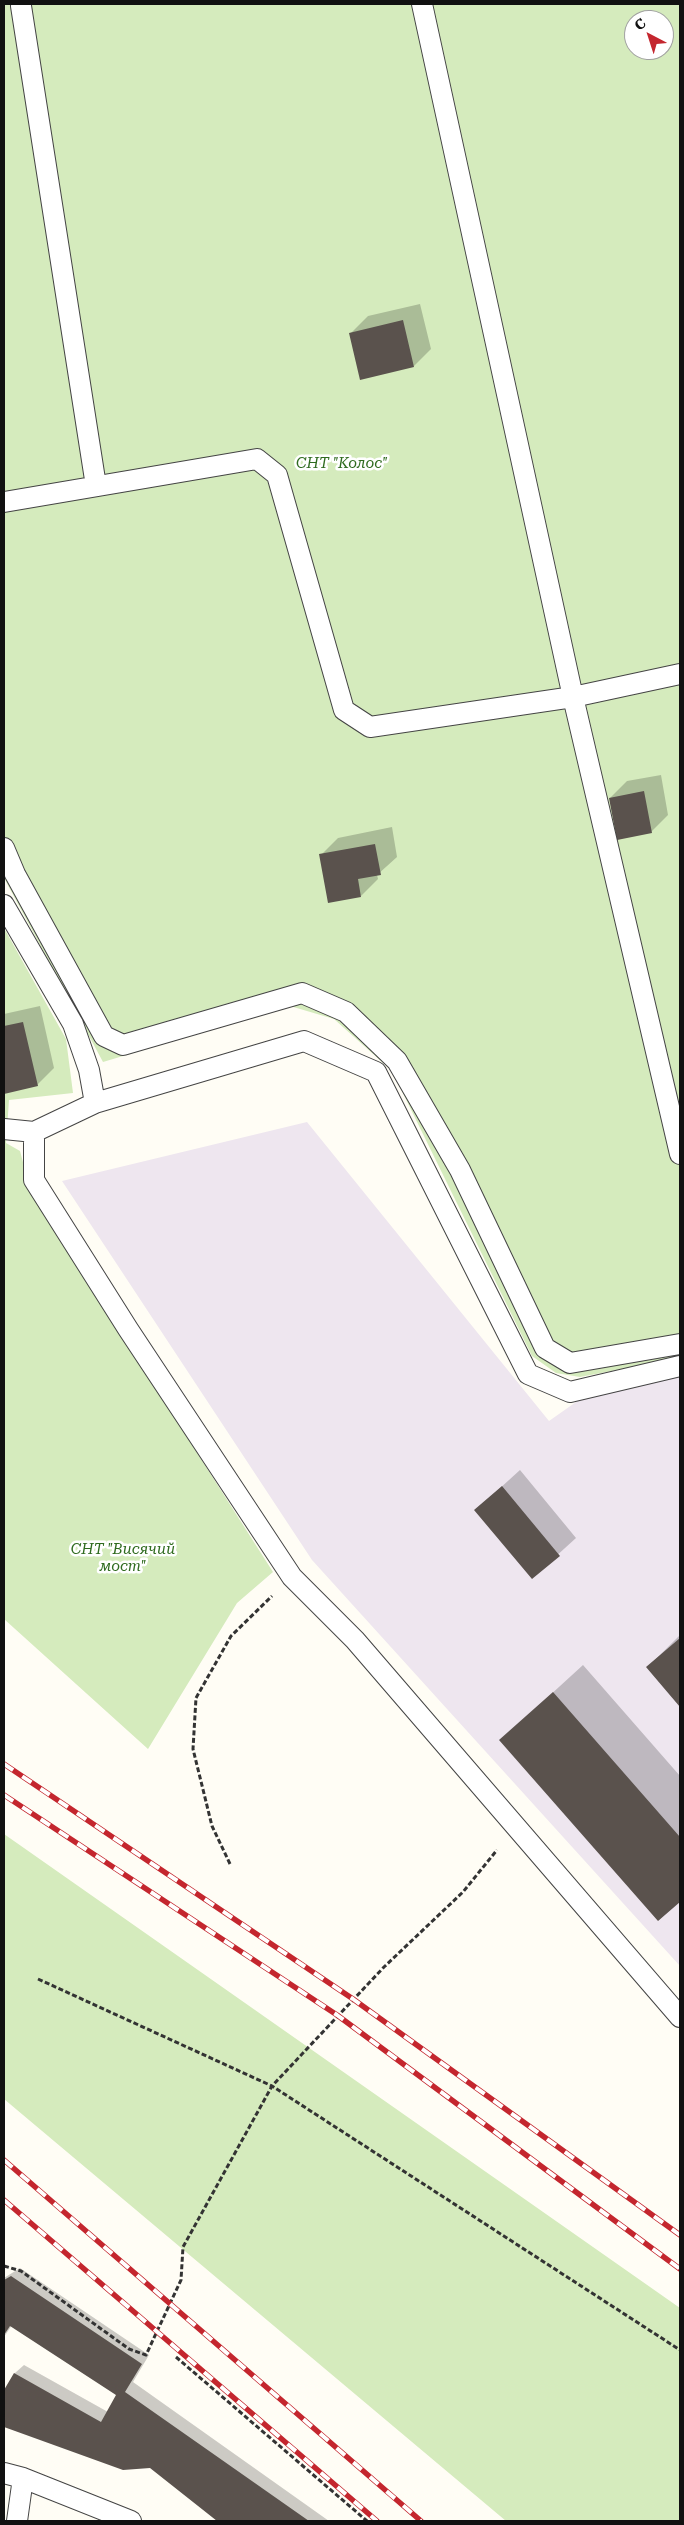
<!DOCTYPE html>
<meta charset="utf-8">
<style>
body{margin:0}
#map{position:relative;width:684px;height:2525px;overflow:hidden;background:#fffdf5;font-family:"Roboto Serif",serif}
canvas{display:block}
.frame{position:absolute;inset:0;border:5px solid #111;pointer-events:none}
.north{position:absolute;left:624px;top:10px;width:50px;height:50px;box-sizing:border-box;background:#fff;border:1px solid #a0a0a0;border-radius:50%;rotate:320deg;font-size:14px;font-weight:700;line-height:20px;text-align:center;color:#111}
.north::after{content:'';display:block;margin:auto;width:18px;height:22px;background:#c4262e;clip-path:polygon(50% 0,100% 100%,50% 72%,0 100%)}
</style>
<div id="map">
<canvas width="684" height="2525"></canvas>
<div class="frame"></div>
<div class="north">С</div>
</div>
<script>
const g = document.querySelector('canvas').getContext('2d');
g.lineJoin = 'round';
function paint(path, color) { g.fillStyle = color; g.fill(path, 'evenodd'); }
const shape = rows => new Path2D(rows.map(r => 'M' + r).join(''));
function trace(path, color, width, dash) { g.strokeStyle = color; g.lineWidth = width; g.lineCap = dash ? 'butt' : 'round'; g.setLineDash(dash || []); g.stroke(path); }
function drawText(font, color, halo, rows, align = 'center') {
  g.font = font + ' "Roboto Serif",serif'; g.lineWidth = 5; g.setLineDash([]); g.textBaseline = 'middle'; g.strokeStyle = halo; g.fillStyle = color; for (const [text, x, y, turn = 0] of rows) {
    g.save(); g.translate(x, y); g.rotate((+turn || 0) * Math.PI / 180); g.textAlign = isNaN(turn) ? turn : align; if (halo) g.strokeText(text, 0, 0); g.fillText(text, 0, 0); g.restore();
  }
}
paint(shape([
 [307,1122,549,1421,633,1362,680,1367,680,1966,312,1560,62,1181]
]), '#eee6ef');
paint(shape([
 [4,4,680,4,680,1358,580,1377,556,1373,532,1356,392,1071,334,1019,290,1006,103,1062,4,878],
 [634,20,664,20,664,50,634,50],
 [4,928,66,1039,73,1093,9,1100,6,1143,20,1151,31,1192,273,1572,237,1603,148,1749,4,1619],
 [4,1834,680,2308,680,2521,506,2521,4,2099]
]), '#d5ebbd');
paint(shape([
 [420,304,431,349,414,366,351,333,368,316],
 [661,775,668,815,651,832,610,798,627,781],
 [392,827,397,857,377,875,378,879,361,896,321,855,338,838],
 [40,1006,54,1068,37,1085,4,1092,4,1014],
 [520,1470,576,1538,532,1578,476,1510],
 [680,1635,680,1705,648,1667],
 [583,1665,680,1776,680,1900,659,1920,501,1740],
 [20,2268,149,2355,133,2382,329,2521,219,2521,150,2467,123,2469,4,2426,4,2393,15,2373,24,2365,108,2412,118,2395,12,2325,4,2337,4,2278]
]), '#0003');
paint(shape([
 [403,320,414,367,360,380,349,333],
 [644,791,652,833,617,840,609,798],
 [375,844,381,875,358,879,361,897,328,903,319,854],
 [23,1022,38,1086,4,1094,4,1026],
 [502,1486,560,1556,532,1579,474,1510],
 [680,1638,680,1707,646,1667],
 [553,1692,680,1837,680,1902,658,1921,499,1740],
 [11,2276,142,2364,125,2392,309,2521,217,2521,150,2468,123,2470,4,2427,4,2390,14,2373,101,2422,116,2395,10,2326,4,2335,4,2280]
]), '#5a524d');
const service = shape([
 [422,4,573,697,680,1154],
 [21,6,96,486],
 [4,502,257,459,277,475,344,710,370,727,573,697,680,674],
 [4,848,15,874,104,1036,123,1045,302,993,346,1012,397,1061,460,1170,545,1348,570,1363,680,1344],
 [4,905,73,1024,89,1070,95,1103],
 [4,1129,34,1132,95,1103,304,1041,376,1072,528,1374,570,1392,680,1366],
 [34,1132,34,1180,128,1329,292,1577,355,1640,680,2017],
 [4,2473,23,2478,131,2521],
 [17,2521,23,2478]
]);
trace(service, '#444', 22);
trace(shape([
 [230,1864,212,1826,193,1749,196,1698,231,1636,272,1596],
 [38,1979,272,2086,680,2350],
 [4,2266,21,2271,129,2349,146,2355,181,2280,183,2247,272,2086,384,1967,463,1892,497,1850],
 [176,2357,367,2521]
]), '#333', 3, [5, 2.5]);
trace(service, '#fff', 20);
const rail = shape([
 [4,1764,353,1999,680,2235],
 [4,1795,337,2015,680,2269],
 [4,2160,421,2521],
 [4,2200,377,2521]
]);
trace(rail, '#c4262e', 5.5);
trace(rail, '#fff', 4, [11]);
drawText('italic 15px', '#2f6b1f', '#fff', [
 ["СНТ \"Колос\"",342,464],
 ["СНТ \"Висячий",123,1550],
 ["мост\"",123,1567]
]);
</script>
